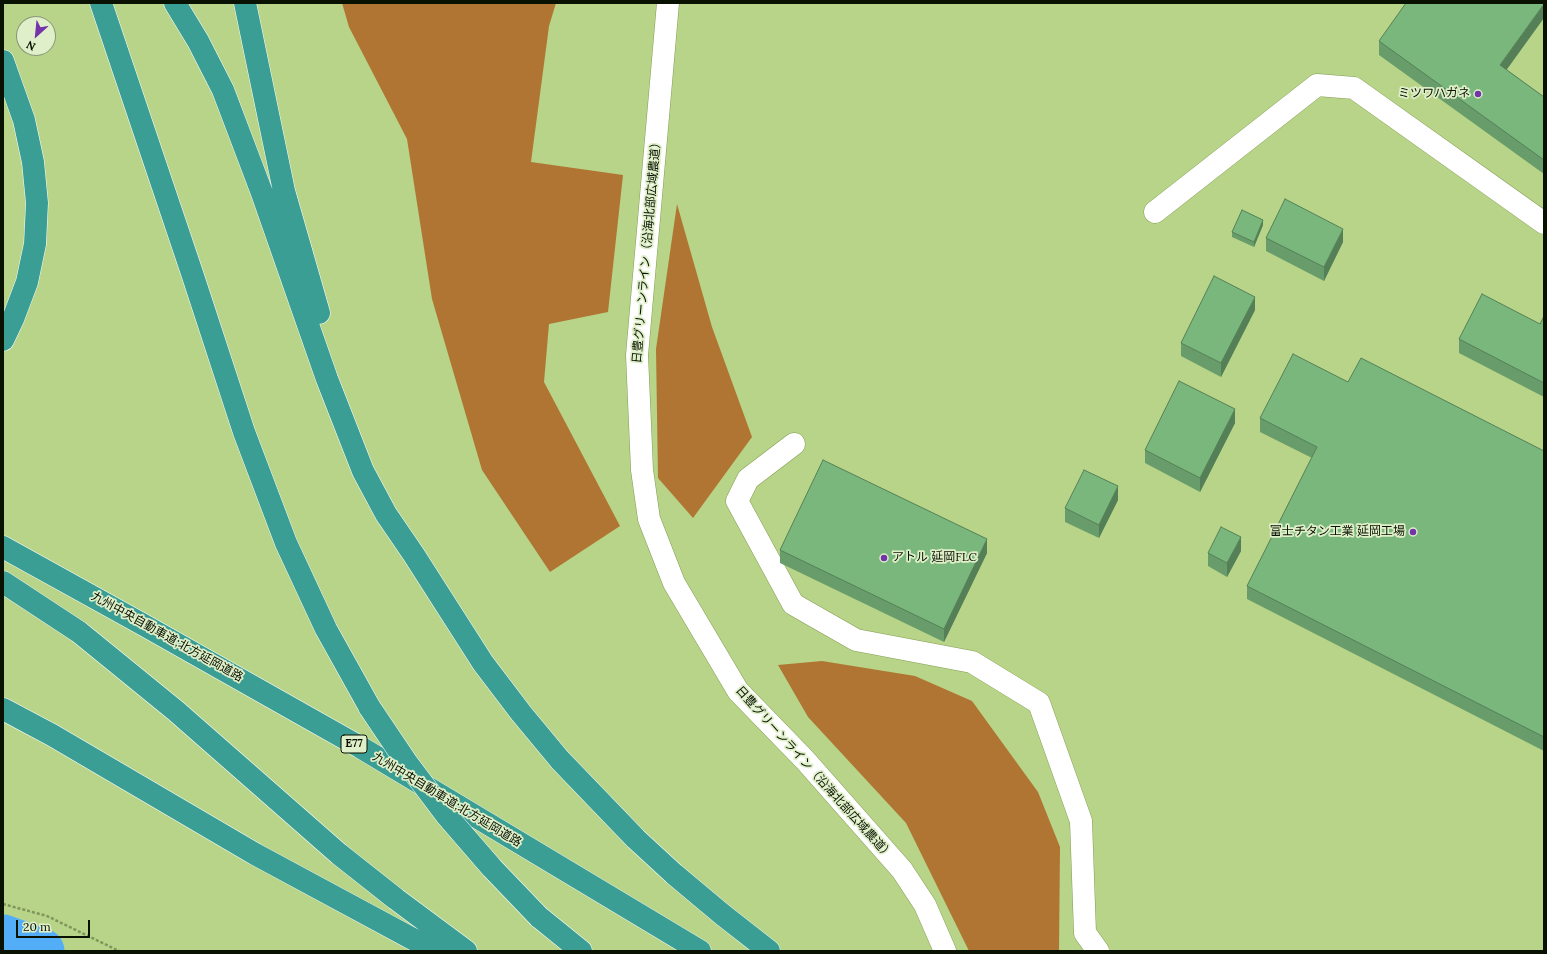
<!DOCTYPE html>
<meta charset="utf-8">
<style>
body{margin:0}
#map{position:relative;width:1547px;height:954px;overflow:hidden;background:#b7d488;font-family:Lora,serif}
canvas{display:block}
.frame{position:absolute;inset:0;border:4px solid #091200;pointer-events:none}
.north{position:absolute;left:16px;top:16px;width:40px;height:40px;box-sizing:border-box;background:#dfefc9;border:1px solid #899779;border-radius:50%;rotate:207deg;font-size:11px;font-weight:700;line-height:16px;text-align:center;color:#091200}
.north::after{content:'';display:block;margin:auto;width:14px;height:18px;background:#7434a9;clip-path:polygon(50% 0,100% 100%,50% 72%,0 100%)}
.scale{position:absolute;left:16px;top:920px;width:74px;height:18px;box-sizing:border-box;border:2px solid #091200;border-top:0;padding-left:5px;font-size:12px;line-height:14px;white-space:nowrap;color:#091200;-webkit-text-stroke:3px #dfefc9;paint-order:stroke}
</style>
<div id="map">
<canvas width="1547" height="954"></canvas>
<div class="frame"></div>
<div class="north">N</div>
<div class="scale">20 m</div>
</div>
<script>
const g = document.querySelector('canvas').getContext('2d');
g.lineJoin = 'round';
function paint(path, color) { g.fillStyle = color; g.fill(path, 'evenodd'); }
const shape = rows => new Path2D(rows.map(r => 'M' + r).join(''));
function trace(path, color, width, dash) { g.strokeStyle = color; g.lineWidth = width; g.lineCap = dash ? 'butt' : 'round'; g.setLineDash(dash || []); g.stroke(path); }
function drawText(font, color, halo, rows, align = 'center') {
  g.font = font + ' Lora,"Noto Sans JP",serif'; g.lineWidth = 3.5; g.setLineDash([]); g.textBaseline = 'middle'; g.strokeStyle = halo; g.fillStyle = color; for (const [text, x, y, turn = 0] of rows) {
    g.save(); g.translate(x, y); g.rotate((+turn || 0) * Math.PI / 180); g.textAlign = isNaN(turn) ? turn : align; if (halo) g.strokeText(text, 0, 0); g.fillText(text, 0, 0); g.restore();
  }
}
paint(shape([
 [342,3,556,3,549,26,531,162,623,175,608,312,549,324,544,382,620,526,550,572,482,470,432,299,407,139,349,27],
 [677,204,712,327,752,437,693,518,658,478,656,349],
 [822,661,915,676,972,701,1038,792,1060,847,1059,951,969,951,906,823,808,717,778,665]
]), '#b07533');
trace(shape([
 [3,937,42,951]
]), '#53aef7', 45);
const minor = shape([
 [794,444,748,479,737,501,793,604,856,640,972,662,1039,703,1081,821,1085,933,1098,951]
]);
const tertiary = shape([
 [668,3,637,355,642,470,649,519,674,583,738,691,805,760,902,870,925,905,945,951],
 [1155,212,1317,85,1354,88,1544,223]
]);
const motorway = shape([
 [101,3,193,276,244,432,286,543,326,629,370,708],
 [175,3,198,41,223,90,262,193,327,379,363,471,386,514,414,555,483,663,521,713,560,760,636,839,674,874,723,915,769,951],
 [245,3,284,191,319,313],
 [3,61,24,120,33,162,37,203,35,244,27,282,13,319,3,340],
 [3,547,142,624,360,747,700,951],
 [3,582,79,632,176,711,339,854,396,899,466,951],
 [3,709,52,735,255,854,435,951],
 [539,917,581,951]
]);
trace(minor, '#829d53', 23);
trace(tertiary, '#829d53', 23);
trace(motorway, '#fff', 23);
trace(shape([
 [3,904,47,916,119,951]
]), '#7f965c', 2.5, [3, 2]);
trace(minor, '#fff', 22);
trace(tertiary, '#fff', 22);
trace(motorway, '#3a9e94', 22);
const motorwayBridge = shape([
 [370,708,407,763,447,816,492,868,539,917]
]);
trace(motorwayBridge, '#fff', 23, []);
trace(motorwayBridge, '#3a9e94', 22);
paint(shape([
 [1379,41,1507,70,1544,97,1544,174,1379,55],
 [1263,225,1254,247,1232,237,1232,232],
 [1266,238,1343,242,1324,281,1266,251],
 [1255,310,1221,377,1181,356,1181,343],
 [1544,316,1544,397,1459,353,1459,339,1540,324],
 [1348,382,1544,451,1544,751,1247,599,1247,586,1312,458,1260,432,1260,418],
 [1235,423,1200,492,1145,463,1145,450],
 [1118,500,1099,538,1065,522,1065,508],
 [780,550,987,553,944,642,780,563],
 [1241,551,1227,577,1208,566,1208,553]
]), '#689d6b');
paint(shape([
 [1544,4,1544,18,1500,79,1500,65],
 [1263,220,1263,225,1254,247,1254,242],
 [1343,229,1343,242,1324,281,1324,267],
 [1255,297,1255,310,1221,377,1221,363],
 [1235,409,1235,423,1200,492,1200,478],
 [1118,486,1118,500,1099,538,1099,525],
 [1241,537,1241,551,1227,577,1227,563],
 [987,539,987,553,944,642,944,629]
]), '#558057');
const building = shape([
 [1406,3,1544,3,1544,4,1500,65,1544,97,1544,160,1379,41,1406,3],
 [1285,199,1343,229,1324,267,1266,238,1285,199],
 [1242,210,1263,220,1254,242,1232,232,1242,210],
 [1214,276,1255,297,1221,363,1181,343,1214,276],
 [1482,294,1540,324,1544,316,1544,383,1459,339,1482,294],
 [1293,354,1348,382,1361,358,1544,451,1544,737,1247,586,1317,447,1260,418,1293,354],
 [1179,381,1235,409,1200,478,1145,450,1179,381],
 [823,460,987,539,944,629,780,550,823,460],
 [1084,470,1118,486,1099,525,1065,508,1084,470],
 [1221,527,1241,537,1227,563,1208,553,1221,527]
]);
paint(building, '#79b77c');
trace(building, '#558057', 1);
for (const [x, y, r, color] of [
 [1478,94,4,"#7434a9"],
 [1413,532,4,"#7434a9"],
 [884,558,4,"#7434a9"]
]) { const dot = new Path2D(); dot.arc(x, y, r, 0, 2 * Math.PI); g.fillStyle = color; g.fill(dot); trace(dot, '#dfefc9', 1.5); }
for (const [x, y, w] of [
 [354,744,26]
]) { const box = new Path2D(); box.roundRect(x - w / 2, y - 9, w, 18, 3); g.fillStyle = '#dfefc9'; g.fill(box); trace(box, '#091200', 1); }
drawText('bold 11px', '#091200', null, [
 ["E77",354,744]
]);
drawText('12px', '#091200', '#dfefc9', [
 ["ミツワハガネ",1470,94],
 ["富士チタン工業 延岡工場",1405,532],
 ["アトル 延岡FLC",892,558,"left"]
], 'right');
drawText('12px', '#091200', '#dfefc9', [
 ["日豊グリーンライン（沿海北部広域農道）",647,250,-85],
 ["九州中央自動車道;北方延岡道路",167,637,29],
 ["日豊グリーンライン（沿海北部広域農道）",814,773,48],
 ["九州中央自動車道;北方延岡道路",447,800,31]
]);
</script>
